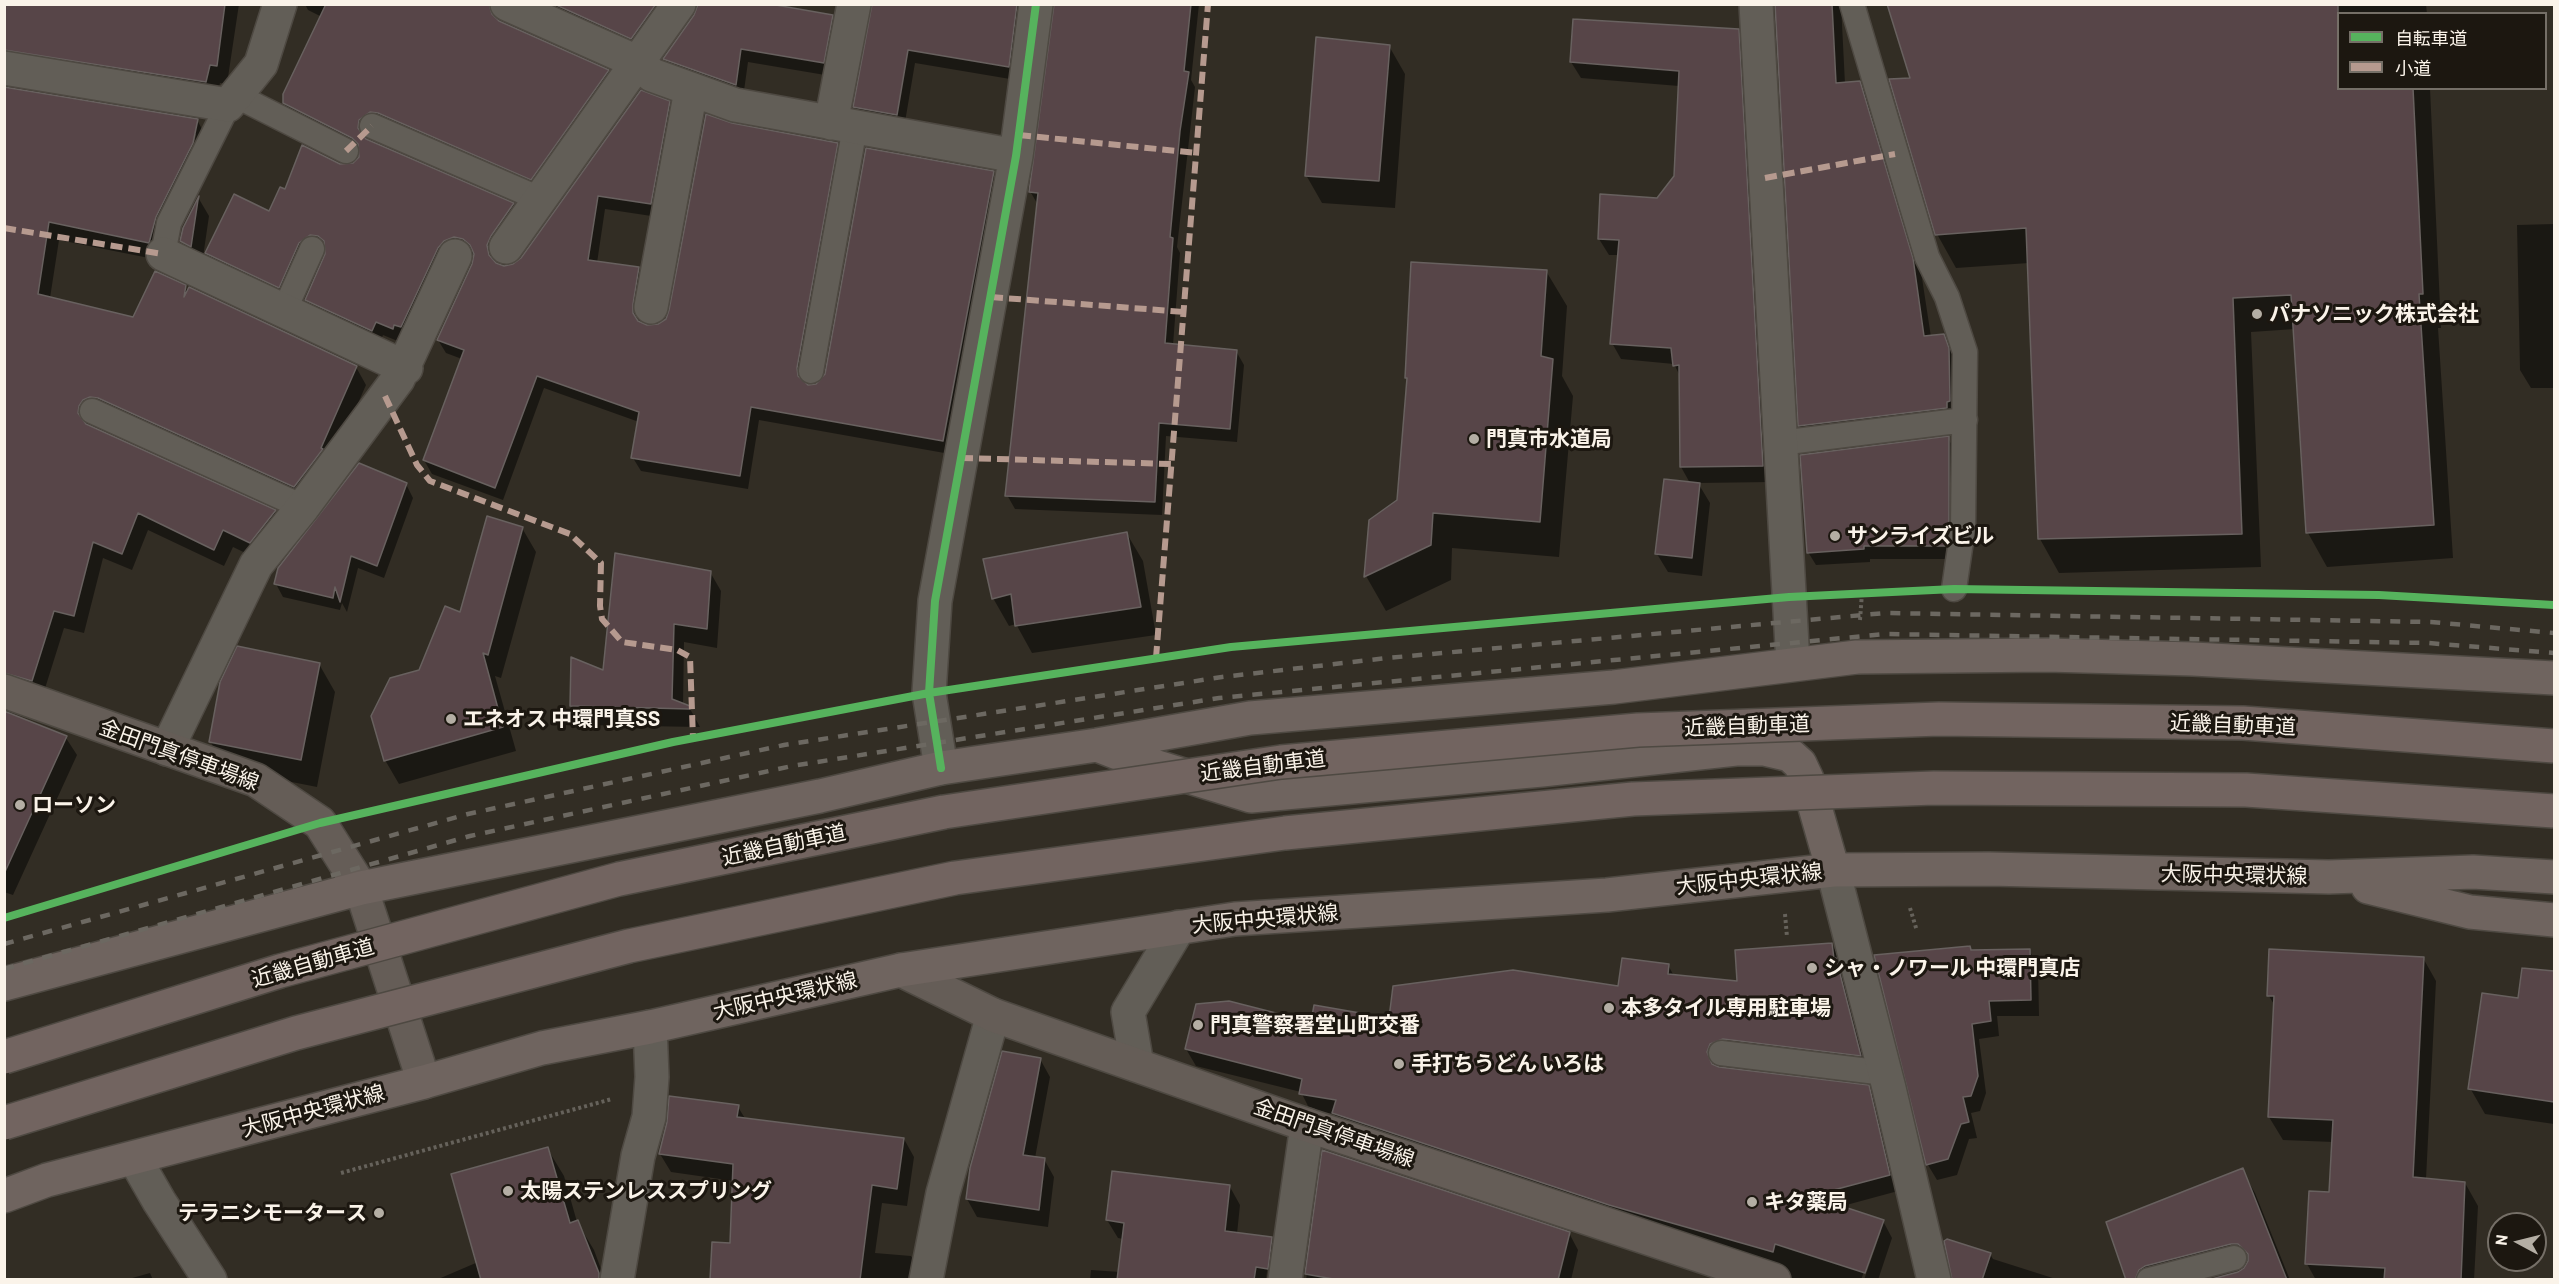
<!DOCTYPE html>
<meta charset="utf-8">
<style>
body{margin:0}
#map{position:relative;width:2559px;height:1284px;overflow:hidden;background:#322d24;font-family:Barlow,"Noto Sans JP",sans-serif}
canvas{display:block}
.frame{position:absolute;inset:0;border:6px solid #faf3e9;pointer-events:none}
.legend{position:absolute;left:2337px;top:12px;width:210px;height:78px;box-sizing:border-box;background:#1c1710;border:2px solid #756f67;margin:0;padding:8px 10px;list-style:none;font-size:18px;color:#faf3e9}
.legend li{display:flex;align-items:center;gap:12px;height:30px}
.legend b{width:30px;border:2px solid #756f67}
.north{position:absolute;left:2487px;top:1212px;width:60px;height:60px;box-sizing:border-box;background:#1c1710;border:2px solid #756f67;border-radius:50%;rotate:277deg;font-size:16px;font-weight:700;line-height:24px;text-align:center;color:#faf3e9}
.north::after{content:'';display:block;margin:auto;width:21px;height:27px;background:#b4aea4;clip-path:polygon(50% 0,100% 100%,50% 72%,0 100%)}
</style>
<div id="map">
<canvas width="2559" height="1284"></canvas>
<div class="frame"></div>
<ul class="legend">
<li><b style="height:8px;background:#56b35d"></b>自転車道</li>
<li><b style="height:8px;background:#b69a8f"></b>小道</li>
</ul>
<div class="north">N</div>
</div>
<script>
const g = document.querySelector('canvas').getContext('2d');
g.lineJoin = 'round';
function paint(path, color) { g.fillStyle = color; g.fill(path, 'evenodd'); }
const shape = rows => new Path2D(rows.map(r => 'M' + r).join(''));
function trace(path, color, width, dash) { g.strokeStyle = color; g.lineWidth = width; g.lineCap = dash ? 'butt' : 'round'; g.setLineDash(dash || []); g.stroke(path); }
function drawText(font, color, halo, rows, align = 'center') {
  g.font = font + ' Barlow,"Noto Sans JP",sans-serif'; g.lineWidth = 6; g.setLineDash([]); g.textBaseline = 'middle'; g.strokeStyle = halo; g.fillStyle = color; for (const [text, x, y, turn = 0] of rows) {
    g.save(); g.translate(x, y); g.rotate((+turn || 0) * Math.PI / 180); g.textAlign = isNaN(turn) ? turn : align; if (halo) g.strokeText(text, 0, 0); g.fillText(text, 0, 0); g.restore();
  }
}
paint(shape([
 [50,4,239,4,227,84,220,83,216,101,54,74,43,55],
 [305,4,462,4,608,71,616,85,539,192,366,134,365,140,513,204,521,218,498,250,494,259,495,264,505,267,515,265,669,103,677,116,658,217,605,209,597,263,638,269,646,282,640,323,648,327,657,326,666,321,731,125,837,144,845,158,804,383,809,387,823,382,993,172,1001,186,950,454,759,420,748,489,641,471,633,458,639,422,544,388,503,500,432,474,424,460,462,359,446,353,438,340,473,264,475,255,461,251,400,342,383,335,379,344,314,313,306,300,327,255,326,249,312,250,287,300,215,267,207,253,270,213,286,191,340,165,354,165,360,157,360,151,292,117,284,103,322,17,308,10],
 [534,4,674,4,639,52],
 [874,4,1031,4,1016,80,915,63,904,128,862,121,855,107],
 [1056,4,1199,4,1191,80,1195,87,1177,247,1180,253,1173,345,1236,351,1244,365,1237,442,1166,436,1162,515,1015,509,1007,495,1038,205,1030,191],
 [1776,4,1841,4,1845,84,1859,83,1870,101,1922,278,1931,337,1943,336,1954,354,1960,419,1810,444,1800,426],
 [1889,4,2426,4,2427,14,2338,14,2338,88,2430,88,2441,328,2438,328,2453,558,2327,567,2308,533,2295,329,2251,332,2261,567,2059,573,2040,539,2029,263,1956,268,1937,234,1912,80],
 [696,15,832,16,840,30,831,76,748,62,743,98,672,72,665,59],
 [1738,31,1747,47,1772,482,1698,483,1710,503,1702,576,1668,572,1657,554,1690,483,1681,467,1680,376,1674,364,1621,359,1612,343,1619,255,1609,255,1599,239,1657,200,1676,176,1679,86,1581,78,1571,62],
 [1389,46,1405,74,1395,208,1322,203,1306,175],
 [197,120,207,138,159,260,59,240,50,298,134,319,185,287,188,292,356,367,366,385,331,465,305,504,89,423,88,427,275,512,285,529,260,560,233,547,224,566,148,530,132,570,103,558,84,633,64,628,42,698,4,693,4,134],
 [193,134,196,134,193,151,190,150],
 [199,199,209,216,202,264,193,260,182,241,184,228],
 [2554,224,2554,388,2531,388,2520,370,2517,225],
 [1546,271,1567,306,1562,376,1573,396,1559,557,1452,548,1451,580,1386,611,1366,576,1370,521,1398,501,1408,380,1406,377],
 [1948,438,1955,451,1953,559,1870,559,1870,562,1816,565,1808,552],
 [406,484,413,498,384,578,358,568,347,612,342,603,340,610,283,597,276,584],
 [522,528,536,552,501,678,495,676,516,751,399,784,385,760,420,671],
 [1127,534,1143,561,1156,635,1032,653,1016,624,1009,626,993,598],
 [710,572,721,591,717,648,684,642,683,705,689,707,700,727,583,725,572,706],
 [319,664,335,692,317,787,226,769,210,741],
 [4,711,66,738,77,755,13,895,4,892],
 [1832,944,1841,961,1870,1072,1718,1062,1717,1068,1868,1087,1878,1104,1898,1191,1839,1207,1883,1221,1892,1238,1878,1280,1864,1280,1881,1231,1878,1231,1861,1280,1792,1280,1343,1130,1334,1114,1310,1110,1301,1092,1196,1066,1186,1049,1313,1024,1390,1020,1619,987,1668,965,1674,976,1738,983],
 [1970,947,1972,952,2029,950,2038,966,2039,1016,1997,1016,1999,1036,1979,1039,1986,1093,1980,1111,1971,1113,1977,1138,1969,1139,1957,1175,1937,1180,1928,1165,1876,956],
 [2423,958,2436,981,2426,1179,2465,1183,2478,1206,2474,1280,2316,1280,2307,1264,2331,1194,2333,1142,2283,1140,2269,1117,2275,1006,2269,996],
 [2523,969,2554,973,2554,1124,2485,1114,2470,1088,2519,1000],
 [1040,1059,1050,1077,1035,1158,1044,1159,1054,1177,1048,1227,977,1217,967,1199],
 [738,1107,746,1120,904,1139,914,1157,907,1206,882,1203,875,1253,911,1256,921,1274,920,1280,711,1280,732,1244,734,1181,671,1172,660,1154,669,1122],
 [547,1148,564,1176,577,1222,594,1250,605,1280,436,1280,478,1262],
 [1324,1152,1569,1233,1578,1250,1571,1280,1306,1280],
 [2242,1170,2255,1193,2290,1280,2214,1280,2239,1273,2245,1266,2195,1280,2127,1280],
 [1230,1187,1240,1205,1237,1234,1271,1239,1282,1257,1269,1280,1272,1254,1269,1254,1266,1280,1090,1280,1091,1270,1120,1272,1123,1239,1118,1238,1107,1220],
 [1990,1254,1993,1259,2059,1280,1954,1280],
 [150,1273,153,1280,125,1280]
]), '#0007');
const building = shape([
 [4,4,225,4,217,66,210,65,206,82,4,50,4,4],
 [326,4,489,4,492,14,499,21,609,70,531,180,378,113,370,112,359,120,358,128,366,139,514,203,491,236,487,245,489,255,496,263,504,266,513,264,521,258,641,90,670,101,651,204,598,196,588,260,639,267,633,304,633,313,638,321,647,325,658,324,666,319,669,310,706,114,732,123,838,143,797,368,798,376,808,385,816,384,825,374,866,148,994,171,943,441,751,407,740,476,631,458,639,412,537,376,495,488,423,460,464,350,437,340,472,264,474,254,470,245,463,239,454,237,444,241,438,248,401,327,394,325,393,329,376,322,372,331,305,300,325,254,324,241,318,236,310,235,299,243,279,288,205,253,234,194,269,211,280,187,285,189,302,145,340,164,353,163,359,157,358,144,352,138,283,103,283,94,326,4],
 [554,4,656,4,631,39,554,4],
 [698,4,770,4,833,15,824,63,741,49,736,85,663,59,694,15,698,4],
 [872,4,1017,4,1009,67,908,50,897,115,853,107,872,4],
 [1054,4,1191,4,1184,71,1189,72,1180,131,1170,237,1173,238,1165,343,1237,350,1230,429,1159,423,1155,502,1005,496,1038,193,1029,192,1054,4],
 [1775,4,1832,4,1836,83,1860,81,1913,258,1924,336,1944,334,1949,348,1950,401,1947,402,1947,408,1798,426,1775,4],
 [1887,4,2338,4,2338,88,2413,88,2423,294,2419,294,2434,525,2306,533,2291,295,2233,298,2242,534,2038,539,2026,228,1935,235,1889,79,1910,78,1887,4],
 [1573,19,1739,29,1763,466,1680,467,1679,365,1673,366,1671,348,1610,344,1619,240,1598,239,1600,194,1657,198,1674,176,1679,71,1570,62,1573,19],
 [1316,37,1390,45,1379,181,1305,176,1316,37],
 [4,87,198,119,193,143,156,217,149,243,49,222,38,294,133,317,155,271,186,285,184,297,189,287,357,366,321,448,323,449,294,487,98,398,90,397,83,400,79,406,78,413,86,424,276,510,250,543,223,530,214,550,138,513,122,554,93,542,74,616,54,611,32,681,4,673,4,87],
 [199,196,198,200,191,247,180,241,183,228,199,196],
 [1411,262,1547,270,1541,356,1553,359,1540,522,1433,513,1431,545,1364,577,1369,520,1397,500,1407,378,1405,378,1411,262],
 [1949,436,1949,526,1946,546,1864,546,1864,549,1807,553,1800,455,1949,436],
 [359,463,407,483,377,566,351,556,340,602,335,587,333,598,274,584,278,568,359,463],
 [1664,479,1700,483,1692,558,1655,554,1664,479],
 [487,516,523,527,488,655,483,653,503,727,384,761,371,716,390,678,419,670,445,606,460,612,487,516],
 [1127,532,1141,607,1015,626,1011,594,992,599,983,559,1127,532],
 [615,553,711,571,707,629,674,624,672,699,690,706,690,709,570,706,571,657,603,670,615,553],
 [237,646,320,663,301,760,209,742,220,682,237,646],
 [4,711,67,736,4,874,4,711],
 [1832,943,1834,959,1836,958,1861,1056,1723,1039,1710,1044,1707,1052,1712,1064,1719,1067,1869,1085,1890,1175,1811,1196,1884,1220,1865,1273,1775,1244,1773,1252,1609,1205,1332,1113,1336,1100,1299,1094,1302,1079,1185,1049,1196,1004,1229,1001,1311,1022,1314,1005,1389,1018,1393,986,1513,970,1618,986,1622,958,1669,964,1668,974,1737,981,1735,950,1832,943],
 [1970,946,1971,950,2030,949,2031,1000,1989,1001,1991,1021,1972,1024,1978,1076,1971,1096,1963,1097,1969,1122,1961,1124,1948,1159,1926,1165,1874,955,1970,946],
 [2269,949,2424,957,2413,1177,2465,1182,2461,1280,2384,1280,2385,1268,2305,1264,2309,1191,2329,1192,2333,1120,2268,1117,2274,996,2267,996,2269,949],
 [2522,968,2554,971,2554,1102,2468,1089,2482,993,2518,998,2522,968],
 [1002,1051,1041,1058,1023,1155,1045,1158,1039,1210,966,1199,970,1168,1002,1051],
 [669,1096,739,1105,737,1117,904,1138,897,1189,872,1185,860,1280,710,1280,712,1242,730,1243,733,1164,659,1154,667,1122,669,1096],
 [548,1147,570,1223,578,1220,599,1273,599,1280,481,1280,451,1174,548,1147],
 [1322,1150,1570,1232,1558,1280,1339,1280,1305,1274,1322,1150],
 [2243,1168,2287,1280,2208,1280,2238,1272,2244,1268,2248,1261,2248,1254,2238,1244,2231,1244,2145,1266,2139,1270,2135,1280,2126,1280,2106,1222,2243,1168],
 [1112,1171,1230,1185,1225,1231,1272,1237,1268,1269,1256,1267,1254,1280,1117,1280,1124,1223,1106,1220,1112,1171],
 [1947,1239,1991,1253,1982,1280,1952,1280,1944,1241,1947,1239]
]);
paint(building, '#574548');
trace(building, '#68615f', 1.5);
const lane = shape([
 [1852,4,1927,257,1947,297,1965,352,1963,527,1954,589],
 [235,95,346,151],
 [372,126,540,199],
 [163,254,169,223,228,105],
 [284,311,312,249],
 [811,371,855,127],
 [92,411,303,507],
 [1780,443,1965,420],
 [1721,1053,1885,1073],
 [2149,1280,2234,1258]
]);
const street = shape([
 [507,4,637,62,652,75,735,105,1016,156],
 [1756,4,1793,664],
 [4,68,228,105,261,64,280,4],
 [831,123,854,4],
 [506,247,679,4],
 [163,254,406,368],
 [651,307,691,90],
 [167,749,256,565,303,507,398,379,455,256],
 [941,768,929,693,935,601,1016,156,1036,4],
 [1833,870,1889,1088,1934,1280],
 [1137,1065,1128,1012,1179,927],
 [135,1159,159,1201,210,1280],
 [617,1280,638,1156,649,1117,652,1077,650,1027],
 [926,1280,943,1193,993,1015],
 [1285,1280,1307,1125]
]);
const secondary = shape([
 [4,691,256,780,320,823,361,888,424,1082],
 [901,970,993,1015,1307,1125,1774,1280]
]);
const primary = shape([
 [1097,745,1138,761,1251,796,1542,770,1736,749,1764,749,1790,755,1800,764,1807,779,1833,870],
 [2368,887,2470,912,2554,920],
 [4,984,361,888,820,796,941,768,1097,745,1250,718,1614,687,1857,657,2047,655,2193,659,2554,678],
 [4,1196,47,1180,424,1082,542,1048,650,1027,901,970,1235,919,1607,895,1833,870,1989,869,2329,877,2473,872,2554,877]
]);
trace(lane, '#4e4942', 27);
trace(street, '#4e4942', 36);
trace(secondary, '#4e4942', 36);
trace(primary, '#4e4942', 36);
trace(shape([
 [1860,620,1862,593],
 [1910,908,1917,931],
 [1785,914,1787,937],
 [341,1173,612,1099]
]), '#66625b', 4, [3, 3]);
trace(lane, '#625e57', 24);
trace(street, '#625e57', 33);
trace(secondary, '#655d57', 33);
trace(primary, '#6f645f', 33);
trace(shape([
 [4,944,468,814,784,745,1222,677,1387,658,1885,613,2431,622,2554,633],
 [4,969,470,836,792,766,1219,698,1885,634,2428,643,2554,653]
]), '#6c6861', 4.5, [10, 10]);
const highwayBridge = shape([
 [4,1057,280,971,619,879,944,812,1281,762,1638,730,1939,719,2243,723,2554,746],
 [4,1123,296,1033,629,946,955,878,1285,833,1633,799,1934,788,2246,790,2554,811]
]);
trace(highwayBridge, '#4e4942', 36, []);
trace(highwayBridge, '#726460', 33);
trace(shape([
 [1019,135,1197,153],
 [346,151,372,126],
 [1765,178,1895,154],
 [4,228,163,254],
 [991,297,1184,312],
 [385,396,417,465,430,481,570,534,601,563,600,606,602,619,622,642,677,650,690,657,693,738],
 [961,458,1172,464],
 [1156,658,1208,4]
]), '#b69a8f', 6, [12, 6]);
trace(shape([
 [941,768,929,693,935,601,1016,156,1036,4],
 [4,918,320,823,673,742,929,693,1231,647,1789,597,1954,589,2379,595,2554,605]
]), '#56b35d', 8);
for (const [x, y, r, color] of [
 [2257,314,6,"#b4aea4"],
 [1474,439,6,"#b4aea4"],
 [1835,536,6,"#b4aea4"],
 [451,719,6,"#b4aea4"],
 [20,805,6,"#b4aea4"],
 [1812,968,6,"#b4aea4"],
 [1609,1008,6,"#b4aea4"],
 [1198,1025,6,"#b4aea4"],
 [1399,1064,6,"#b4aea4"],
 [508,1191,6,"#b4aea4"],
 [1752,1202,6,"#b4aea4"],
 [379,1213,6,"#b4aea4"]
]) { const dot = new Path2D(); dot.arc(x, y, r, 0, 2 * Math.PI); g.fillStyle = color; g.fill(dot); trace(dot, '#1c1710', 2); }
drawText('bold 21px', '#faf3e9', '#1c1710', [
 ["パナソニック株式会社",2269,314],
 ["門真市水道局",1486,439],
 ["サンライズビル",1847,536],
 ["エネオス 中環門真SS",463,719],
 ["ローソン",32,805],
 ["シャ・ノワール 中環門真店",1824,968],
 ["本多タイル専用駐車場",1621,1008],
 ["門真警察署堂山町交番",1210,1025],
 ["手打ちうどん いろは",1411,1064],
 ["太陽ステンレススプリング",520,1191],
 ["キタ薬局",1764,1202],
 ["テラニシモータース",367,1213,"right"]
], 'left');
drawText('21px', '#faf3e9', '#1c1710', [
 ["近畿自動車道",2233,725,2],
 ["近畿自動車道",1747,726,-2],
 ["金田門真停車場線",179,755,20],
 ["近畿自動車道",1263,766,-7],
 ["近畿自動車道",784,845,-12],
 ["大阪中央環状線",2234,875,1],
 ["大阪中央環状線",1749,879,-6],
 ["大阪中央環状線",1265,919,-5],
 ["近畿自動車道",313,963,-16],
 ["大阪中央環状線",785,996,-13],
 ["大阪中央環状線",313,1111,-15],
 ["金田門真停車場線",1334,1133,19]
]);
</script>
